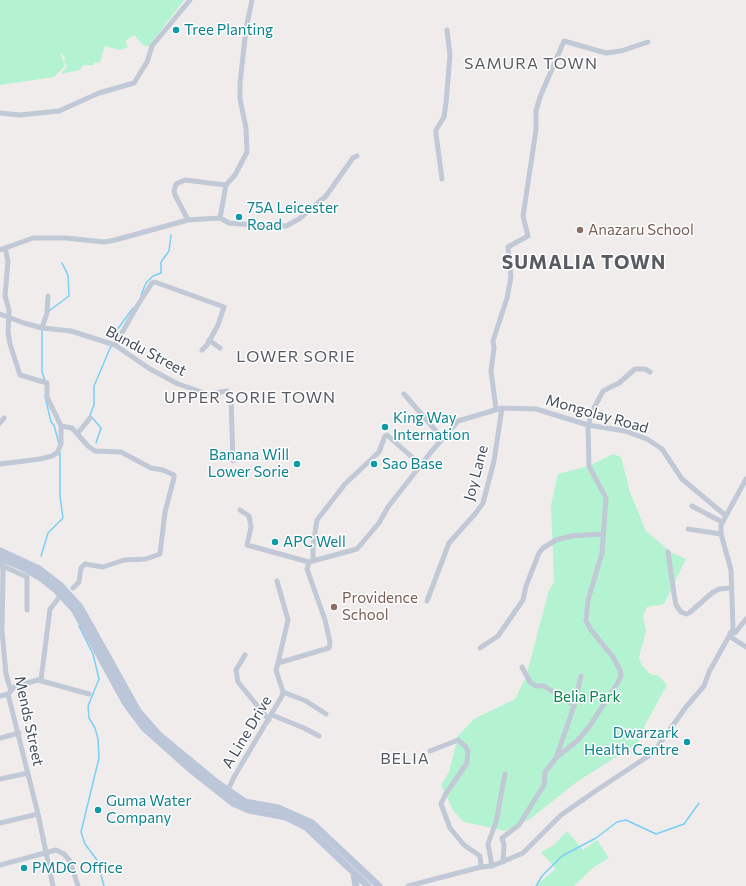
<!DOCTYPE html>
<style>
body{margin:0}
canvas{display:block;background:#efeceb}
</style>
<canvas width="746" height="886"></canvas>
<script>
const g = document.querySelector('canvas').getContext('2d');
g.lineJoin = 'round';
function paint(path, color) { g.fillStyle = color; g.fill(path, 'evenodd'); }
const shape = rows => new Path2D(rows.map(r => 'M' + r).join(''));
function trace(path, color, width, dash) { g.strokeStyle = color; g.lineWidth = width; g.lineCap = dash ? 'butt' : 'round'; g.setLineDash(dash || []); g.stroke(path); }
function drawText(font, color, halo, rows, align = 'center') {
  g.font = font + ' Commissioner,sans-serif'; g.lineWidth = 3; g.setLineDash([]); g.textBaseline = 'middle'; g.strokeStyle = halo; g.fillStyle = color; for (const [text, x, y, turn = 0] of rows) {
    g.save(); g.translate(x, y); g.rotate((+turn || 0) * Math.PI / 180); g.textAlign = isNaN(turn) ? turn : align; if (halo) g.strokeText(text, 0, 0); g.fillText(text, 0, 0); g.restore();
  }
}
paint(shape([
 [0,0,184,0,149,46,144,46,134,35,125,41,128,47,120,50,105,46,100,62,94,63,94,65,83,65,80,70,61,74,67,66,64,62,65,57,60,53,65,66,54,77,0,85],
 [613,454,621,457,630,492,646,531,672,553,686,559,664,604,647,607,643,616,646,631,639,657,641,664,650,674,659,676,667,685,646,723,638,743,578,781,530,819,505,831,464,822,454,812,441,785,449,772,458,736,474,719,515,699,526,677,549,590,554,582,551,505,558,474,589,466],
 [567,831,583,850,597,840,609,858,594,867,574,886,535,886,556,869,541,852,554,845]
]), '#b3f3d2');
trace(shape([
 [141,295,146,283,153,276,161,273,161,262,169,251,171,235],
 [49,311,69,296,68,275,62,263],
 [42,329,42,372,45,381],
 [117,337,117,330,133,308],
 [45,396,51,422,54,425,59,444],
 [96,443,101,428,90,415,94,405,94,386,111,346],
 [41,556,48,533,63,518,60,496,60,452],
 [79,626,93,654,99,679,88,706,89,718,95,728,98,739,99,758,81,832,85,844,97,860,104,886],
 [536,886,542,876,562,856,596,838,617,822,626,820,656,834,684,824,699,803]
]), '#7bcff6', 1.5);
trace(shape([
 [0,113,20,115,59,111,99,93,134,83,147,62,152,46,190,0],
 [442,179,436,134,436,130,444,117,446,103,450,55,447,30],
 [220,218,226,185],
 [188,220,175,195,174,191,176,184,185,180,226,185,235,175,247,152,246,128,240,99,240,83,246,29,252,0],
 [0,250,33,238,66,238,104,242,115,240,188,220,203,219,220,218,229,223,240,224,286,226,299,219,326,196,353,158,357,156],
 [0,314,24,323,42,328,71,331,115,345,150,369,178,384,208,394,227,391,231,398,233,461],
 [42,328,47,313,48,296],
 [209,340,220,348],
 [115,345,139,303,152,283,155,282,224,307,218,325,207,345,202,350],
 [404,394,443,439],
 [496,409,491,371,494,348,493,341,507,298,511,277,508,247,528,236,523,216,536,130,536,111,540,97,564,41,606,53,621,51,648,42],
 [0,423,4,418],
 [61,426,72,428,88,446,95,451,121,452,151,468,163,470,174,475,174,478,165,512,160,554,146,559,124,560,103,567,85,564,81,568,79,582,73,588],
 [78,433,90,418],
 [0,464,40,459,52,456,57,453,61,444,61,426,47,397,47,383,20,375,10,344,8,332,9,310,5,296,8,261,5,248],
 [692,506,722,522],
 [240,510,249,516,251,527,247,545,309,562],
 [688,529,721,534],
 [668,552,674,594,676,605,681,612,686,614,689,613,712,593,719,589,731,588],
 [0,556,3,571,2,631,6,674,11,691,8,694,38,814,53,886],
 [313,560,313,546,317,520,345,484,379,452,385,436,387,435,421,465],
 [309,562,357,549,379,523,388,507,431,452,458,421,502,408,536,409,588,425,625,431,647,439,662,449,682,479,725,515],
 [3,566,27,577,27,610],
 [277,581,288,620,278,663],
 [427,601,449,543,475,514,483,503,494,461,502,408],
 [730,633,735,633,746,619],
 [729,636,746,647],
 [480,648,498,636,523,600,526,586,539,553,543,548,556,540,571,536,602,534],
 [245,655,236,670,238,682,269,720],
 [522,667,530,682,536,686,544,686,573,705],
 [41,680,50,609,61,595],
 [11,691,15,686,38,680,89,694],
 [283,692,306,701,326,714],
 [0,696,8,694],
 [272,715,304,728,319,736],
 [0,738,19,733],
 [430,751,458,740,465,746,468,751,467,763,445,795,441,804,450,828,464,845,480,856,481,867],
 [556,758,574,706,581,676],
 [0,779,28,773],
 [227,792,234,777,282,696,283,692,276,670,278,663,329,648,330,642,325,620,307,569,309,562],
 [0,823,38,814],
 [503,862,504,845,502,838,519,825,544,785,545,772,556,758,577,741,589,727,617,684,621,676,620,670,613,657,591,630,586,621,588,600,602,553,606,498,589,466,588,425,594,408,603,391,619,383,635,369,645,369,650,372],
 [0,865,56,850,64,854,70,861,78,886],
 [492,866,488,844,496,822,505,774],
 [408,886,481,867,492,866,523,853,561,815,597,790,653,753,686,707,704,686,709,672,733,629,731,570,721,534,721,525,746,479]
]), '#c0c9d5', 5);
trace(shape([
 [0,551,39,569,61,586,80,607,138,711,159,735,217,783,245,802,278,808,312,823,379,886],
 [0,558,22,567,41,578,56,590,74,609,126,704,144,728,190,769,233,803,249,810,286,817,306,827,368,886],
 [354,874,356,886]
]), '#bbc6d8', 7);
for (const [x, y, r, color] of [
 [176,30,4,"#0f9aa8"],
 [239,217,4,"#0f9aa8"],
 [580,230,4,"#8d6e63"],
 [385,427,4,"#0f9aa8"],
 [297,464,4,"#0f9aa8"],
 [374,464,4,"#0f9aa8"],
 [275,542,4,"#0f9aa8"],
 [334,607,4,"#8d6e63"],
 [687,742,4,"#0f9aa8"],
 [98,810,4,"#0f9aa8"],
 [24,868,4,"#0f9aa8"]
]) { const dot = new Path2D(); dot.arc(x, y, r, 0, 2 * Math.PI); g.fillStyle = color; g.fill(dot); trace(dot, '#fff', 1.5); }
drawText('15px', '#0d838f', '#fff', [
 ["Tree Planting",184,30],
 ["75A Leicester",247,208],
 ["Road",247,225],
 ["King Way",393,418],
 ["Internation",393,435],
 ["Banana Will",289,455,"right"],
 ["Lower Sorie",289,472,"right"],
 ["Sao Base",382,464],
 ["APC Well",283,542],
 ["Dwarzark",679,733,"right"],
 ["Health Centre",679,750,"right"],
 ["Guma Water",106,801],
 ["Company",106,818],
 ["PMDC Office",32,868]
], 'left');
drawText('15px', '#785e54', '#fff', [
 ["Anazaru School",588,230],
 ["Providence",342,598],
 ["School",342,615]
], 'left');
drawText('15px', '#424d5b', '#fff', [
 ["Bundu Street",146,351,28],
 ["Mongolay Road",597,414,16],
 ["Joy Lane",476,473,-75],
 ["Mends Street",29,721,78],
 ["A Line Drive",247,732,-59]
]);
drawText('15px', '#0c8354', '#fff', [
 ["Belia Park",587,697]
]);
g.letterSpacing = '1px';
drawText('16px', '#585b62', '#fff', [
 ["SAMURA TOWN",531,64],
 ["LOWER SORIE",296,357],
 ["UPPER SORIE TOWN",250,398],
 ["BELIA",405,759]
]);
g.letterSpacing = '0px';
g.letterSpacing = '1px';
drawText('bold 19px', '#585b62', '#fff', [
 ["SUMALIA TOWN",584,263]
]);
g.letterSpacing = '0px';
</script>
